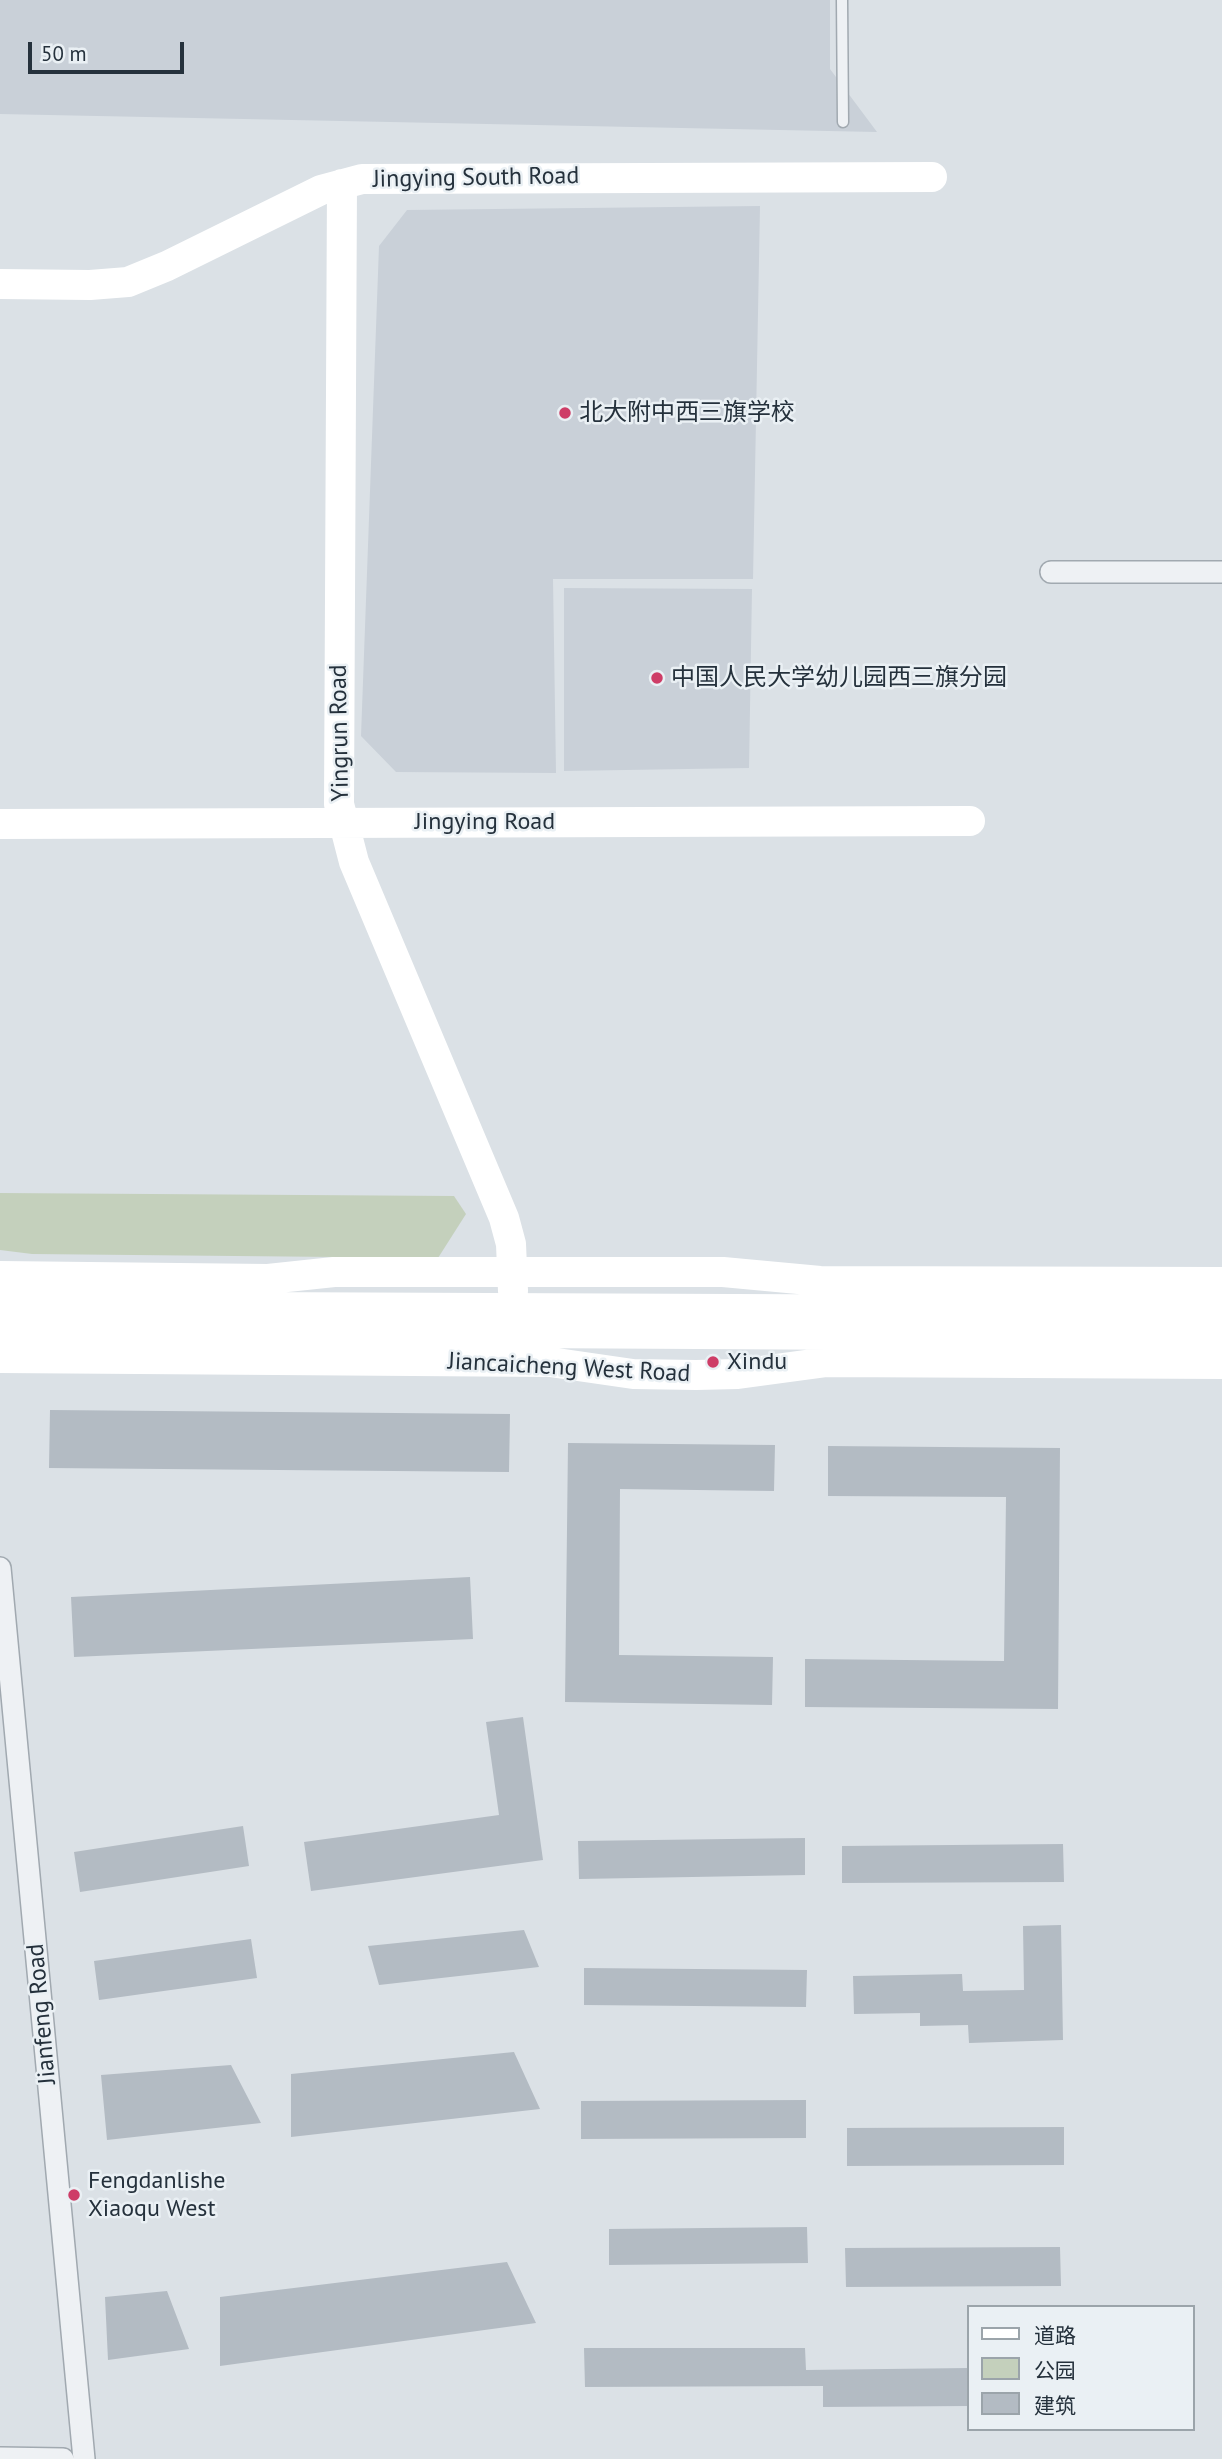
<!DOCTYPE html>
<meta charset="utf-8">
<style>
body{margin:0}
#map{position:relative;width:1222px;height:2459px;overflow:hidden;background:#dbe1e6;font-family:"PT Sans","Noto Sans SC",sans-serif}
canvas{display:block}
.legend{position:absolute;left:967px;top:2305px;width:228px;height:126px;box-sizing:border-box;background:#eaf0f4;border:2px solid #9ba4aa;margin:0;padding:9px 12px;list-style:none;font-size:21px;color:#25313c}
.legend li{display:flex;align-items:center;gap:14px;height:35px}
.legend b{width:35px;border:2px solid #9ba4aa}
.scale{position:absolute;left:28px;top:42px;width:156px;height:32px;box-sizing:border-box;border:4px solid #25313c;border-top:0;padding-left:9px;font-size:21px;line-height:24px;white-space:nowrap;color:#25313c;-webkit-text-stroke:5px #eaf0f4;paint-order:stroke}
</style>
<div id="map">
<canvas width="1222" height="2459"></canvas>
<ul class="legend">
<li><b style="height:9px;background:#fff"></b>道路</li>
<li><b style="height:19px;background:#c4d0bc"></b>公园</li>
<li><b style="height:19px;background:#b3bbc3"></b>建筑</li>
</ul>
<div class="scale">50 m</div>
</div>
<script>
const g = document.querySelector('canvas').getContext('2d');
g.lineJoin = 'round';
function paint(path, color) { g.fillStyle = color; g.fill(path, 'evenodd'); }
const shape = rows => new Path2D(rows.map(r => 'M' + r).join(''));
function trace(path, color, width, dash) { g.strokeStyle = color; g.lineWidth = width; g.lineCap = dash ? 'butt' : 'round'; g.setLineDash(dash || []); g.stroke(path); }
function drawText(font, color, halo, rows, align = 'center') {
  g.font = font + ' "PT Sans","Noto Sans SC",sans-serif'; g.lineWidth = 5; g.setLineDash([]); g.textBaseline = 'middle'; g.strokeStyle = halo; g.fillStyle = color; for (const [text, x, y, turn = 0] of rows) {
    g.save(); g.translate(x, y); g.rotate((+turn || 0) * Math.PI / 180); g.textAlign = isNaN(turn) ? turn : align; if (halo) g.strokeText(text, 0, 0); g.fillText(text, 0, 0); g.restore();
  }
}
paint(shape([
 [0,0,830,0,830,69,877,132,0,114],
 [760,206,753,579,553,579,556,773,396,772,361,736,379,246,407,210],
 [564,588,752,589,749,768,564,771]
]), '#c9d0d8');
paint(shape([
 [0,1193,454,1196,466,1214,438,1258,32,1254,0,1250]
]), '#c4d0bc');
paint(shape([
 [50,1410,510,1414,509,1472,49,1468],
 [568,1443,775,1445,774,1491,620,1489,619,1655,773,1657,772,1705,565,1702],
 [828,1446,1060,1448,1058,1709,805,1707,805,1659,1004,1661,1006,1497,828,1496],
 [470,1577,473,1639,74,1657,71,1597],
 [523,1717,543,1860,311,1891,304,1842,499,1815,486,1722],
 [243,1826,249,1866,80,1892,74,1852],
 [805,1838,805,1875,579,1879,578,1841],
 [1063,1844,1064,1882,842,1883,842,1846],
 [1061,1925,1063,2040,969,2043,968,2025,920,2026,920,2013,854,2014,853,1976,962,1974,963,1991,1024,1990,1023,1926],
 [524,1930,539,1967,379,1985,368,1946],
 [251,1939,257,1978,99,2000,94,1961],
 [584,1968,807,1970,806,2007,584,2005],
 [514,2052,540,2109,291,2137,291,2074],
 [231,2065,261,2123,107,2140,101,2075],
 [806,2100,806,2138,581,2139,581,2101],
 [1064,2127,1064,2165,847,2166,847,2128],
 [807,2227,808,2263,609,2265,609,2229],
 [1060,2247,1061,2286,846,2287,845,2248],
 [507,2262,536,2323,220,2366,220,2297],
 [167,2291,189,2349,108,2360,105,2297],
 [584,2348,805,2348,806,2370,968,2368,968,2406,823,2407,823,2386,585,2387]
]), '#b3bbc3');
const lane = shape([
 [842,0,843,122]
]);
const street = shape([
 [1051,572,1222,572],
 [0,1568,84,2459],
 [0,2458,63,2459]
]);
trace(lane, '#a1a9b0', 13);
trace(street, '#a1a9b0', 24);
trace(lane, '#eef1f4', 10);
trace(street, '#eef1f4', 21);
trace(shape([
 [342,184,339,804,354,862,504,1218,511,1244,513,1291],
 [0,284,90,285,128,282,167,266,321,190,362,179,932,177],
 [0,824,970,821],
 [0,1276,268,1279,334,1272,723,1272,820,1281,1222,1282],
 [0,1306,1222,1311],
 [0,1330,1222,1337],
 [0,1358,550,1362,633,1374,696,1375,738,1374,827,1362,1222,1364]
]), '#fff', 30);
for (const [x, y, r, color] of [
 [565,413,7,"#ce3d67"],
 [657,678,7,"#ce3d67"],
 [713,1362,7,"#ce3d67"],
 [74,2195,7,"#ce3d67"]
]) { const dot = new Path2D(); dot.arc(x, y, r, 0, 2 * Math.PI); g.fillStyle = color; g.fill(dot); trace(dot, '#eaf0f4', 2.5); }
drawText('24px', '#25313c', '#eaf0f4', [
 ["Jingying South Road",476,178,-1],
 ["Yingrun Road",340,733,-91],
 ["Jingying Road",485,822],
 ["Jiancaicheng West Road",569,1368,3],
 ["Jianfeng Road",42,2014,-95]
]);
drawText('24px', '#25313c', '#eaf0f4', [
 ["北大附中西三旗学校",579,413],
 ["中国人民大学幼儿园西三旗分园",671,678],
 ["Xindu",727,1362],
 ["Fengdanlishe",88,2181],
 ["Xiaoqu West",88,2209]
], 'left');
</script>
